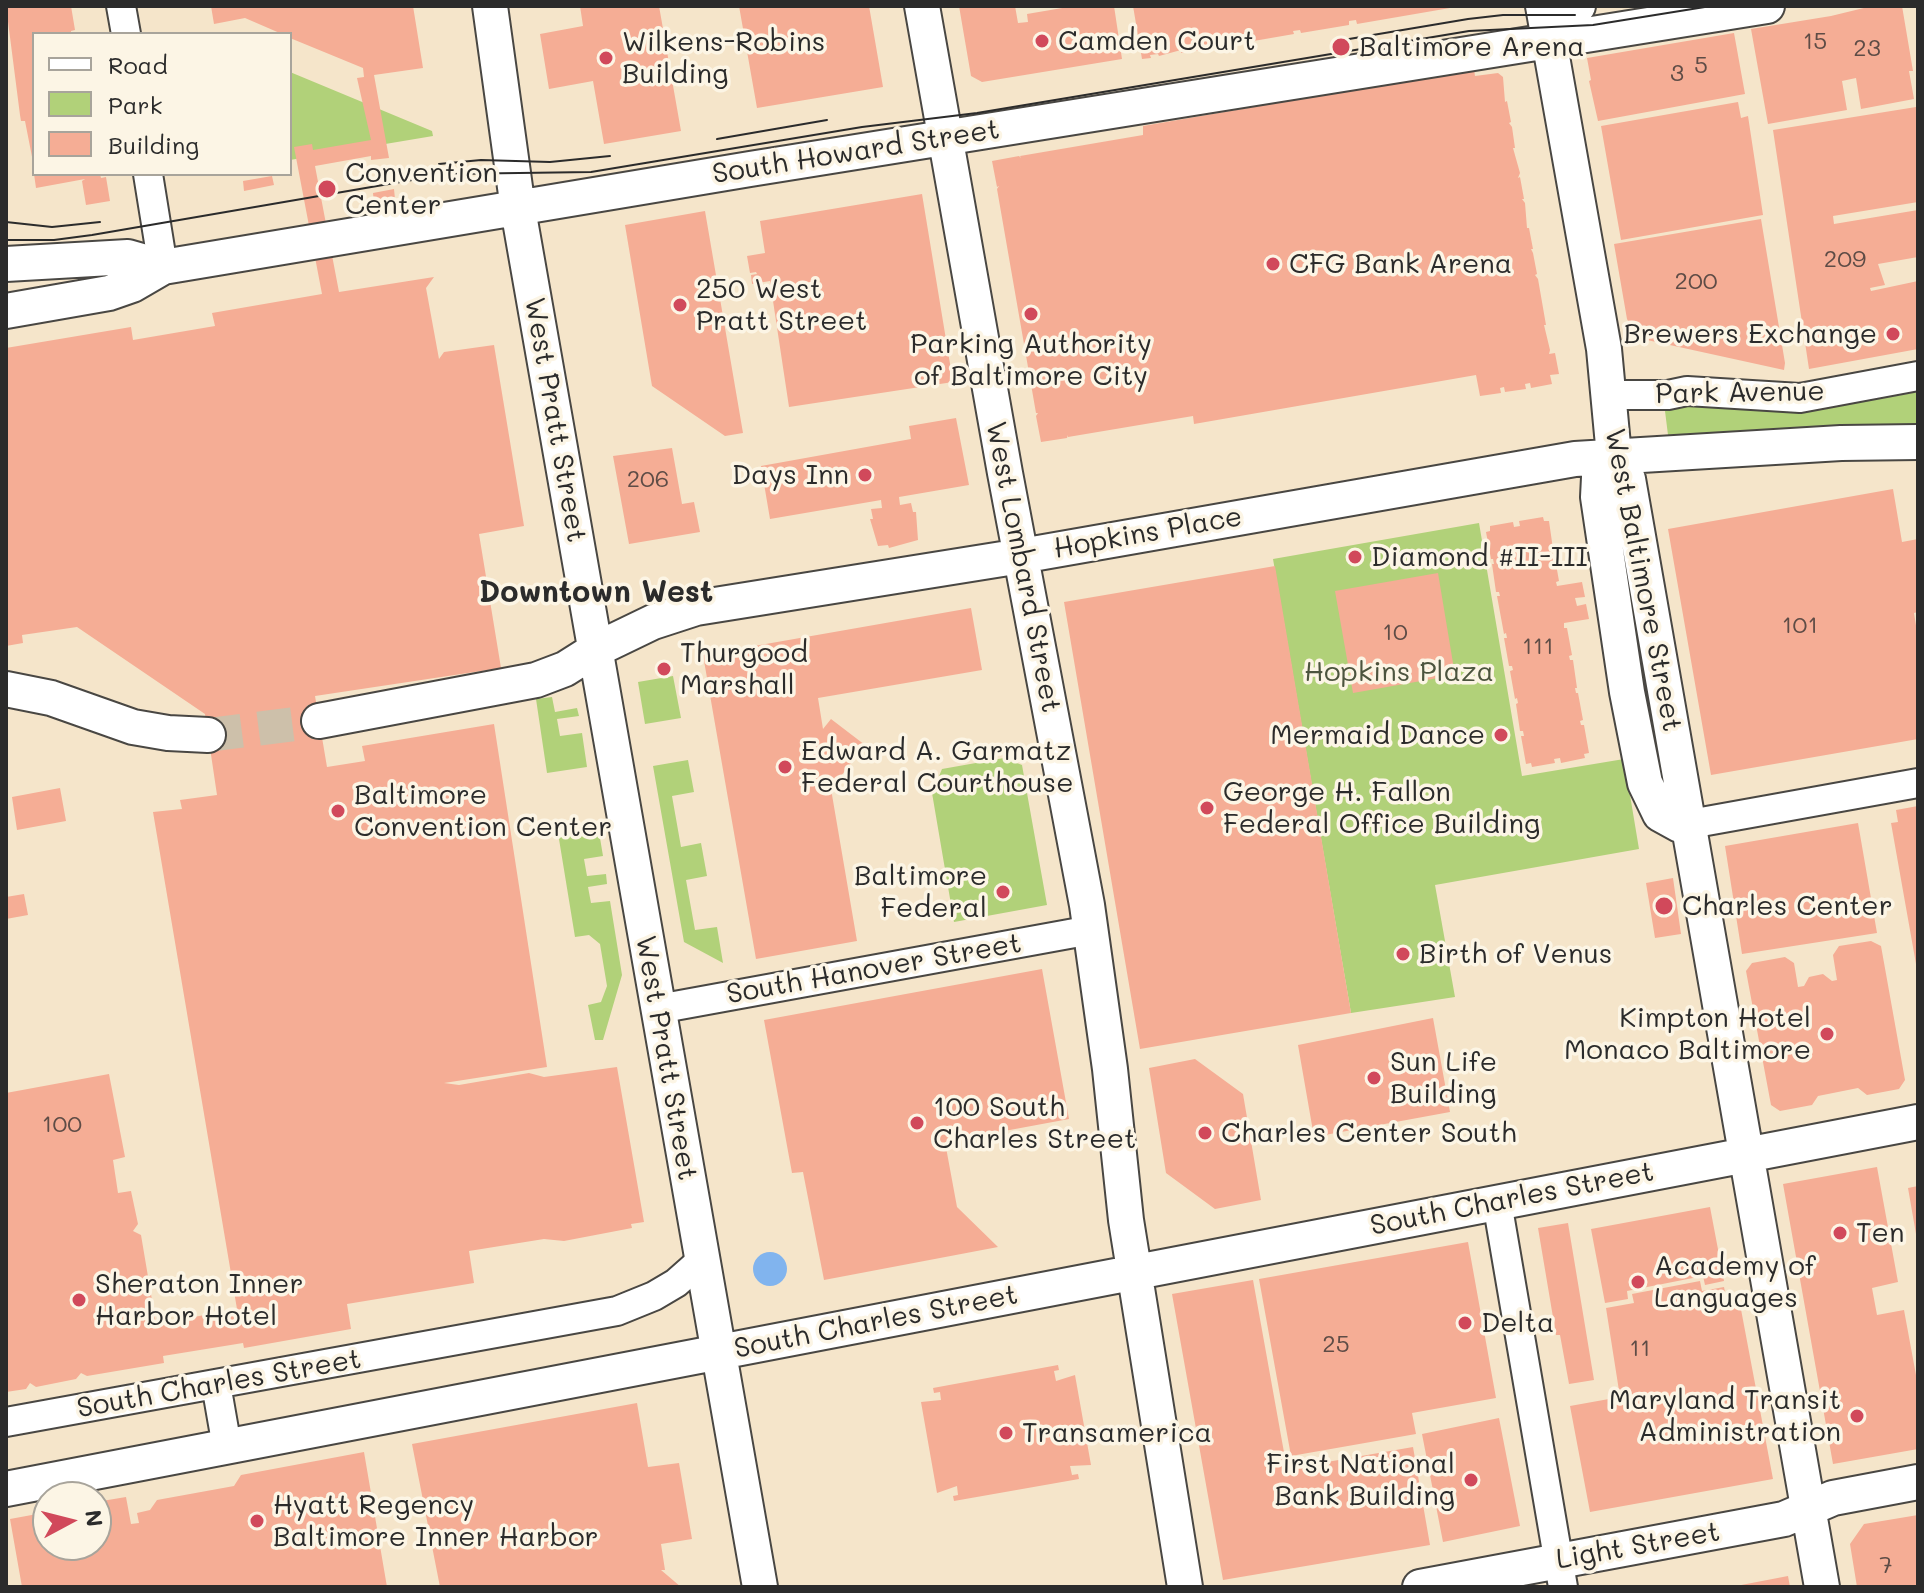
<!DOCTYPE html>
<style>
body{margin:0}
#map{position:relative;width:1924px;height:1593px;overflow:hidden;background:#f5e5ca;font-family:Mali,sans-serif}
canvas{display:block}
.frame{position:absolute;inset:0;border:8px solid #2b2b2b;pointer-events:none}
.legend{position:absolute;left:32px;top:32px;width:260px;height:144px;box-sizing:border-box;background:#fcf5e5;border:2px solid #a8a49b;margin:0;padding:10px 14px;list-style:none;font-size:24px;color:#2b2b2b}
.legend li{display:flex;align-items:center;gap:16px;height:40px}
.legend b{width:40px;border:2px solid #a8a49b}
.north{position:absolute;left:32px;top:1481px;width:80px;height:80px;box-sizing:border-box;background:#fcf5e5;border:2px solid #a8a49b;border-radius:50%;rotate:83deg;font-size:22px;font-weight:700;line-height:32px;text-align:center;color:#2b2b2b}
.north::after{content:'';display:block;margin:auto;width:28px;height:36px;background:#d1495b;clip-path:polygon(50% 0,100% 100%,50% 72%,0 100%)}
</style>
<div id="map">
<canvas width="1924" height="1593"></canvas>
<div class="frame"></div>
<ul class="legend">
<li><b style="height:10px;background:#fff"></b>Road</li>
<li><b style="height:22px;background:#b1d179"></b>Park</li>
<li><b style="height:22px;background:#f5ad95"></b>Building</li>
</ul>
<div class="north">N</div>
</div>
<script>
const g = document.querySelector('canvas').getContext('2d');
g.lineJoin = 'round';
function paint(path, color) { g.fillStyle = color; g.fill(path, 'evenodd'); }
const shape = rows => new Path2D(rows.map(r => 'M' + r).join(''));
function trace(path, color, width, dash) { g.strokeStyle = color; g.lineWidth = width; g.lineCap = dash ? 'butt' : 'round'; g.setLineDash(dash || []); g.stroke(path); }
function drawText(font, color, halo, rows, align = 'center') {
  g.font = font + ' Mali,sans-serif'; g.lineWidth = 7; g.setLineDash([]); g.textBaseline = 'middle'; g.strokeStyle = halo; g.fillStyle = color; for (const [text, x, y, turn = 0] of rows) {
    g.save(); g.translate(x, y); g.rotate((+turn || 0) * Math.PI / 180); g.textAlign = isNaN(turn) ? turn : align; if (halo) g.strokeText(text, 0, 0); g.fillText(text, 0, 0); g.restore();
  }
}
paint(shape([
 [290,72,432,131,433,136,290,160],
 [1918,392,1918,424,1801,427,1668,435,1664,403,1816,410],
 [1479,523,1522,776,1624,759,1639,849,1435,885,1455,997,1351,1013,1273,559],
 [673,676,681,718,645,724,638,682],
 [552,697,555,712,577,708,579,716,557,719,560,736,582,733,587,767,547,773,536,699],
 [1004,758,1022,765,1047,905,954,922,932,793,942,769],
 [688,760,694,792,672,796,681,847,701,843,707,876,686,880,695,930,717,927,723,963,684,942,653,766],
 [598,826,603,856,584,859,587,876,606,874,607,884,588,887,591,903,610,901,622,975,603,1040,595,1040,588,1005,601,1002,607,986,600,944,589,935,575,937,558,833]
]), '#b1d179');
paint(shape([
 '753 1269a17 17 0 1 1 34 0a17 17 0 1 1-34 0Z'
]), '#81b4ee');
paint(shape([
 [6,6,71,6,75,30,71,31,71,34,34,34,34,167,25,121,21,121,20,115],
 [211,6,413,6,423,68,374,75,389,158,371,160,371,156,315,166,339,292,434,277,426,288,439,359,444,352,494,345,524,526,479,534,501,668,315,696,327,767,365,761,362,746,494,724,547,1067,444,1083,459,1085,529,1073,544,1077,617,1067,644,1222,631,1224,632,1228,564,1241,544,1239,469,1251,474,1283,347,1304,351,1329,244,1348,243,1343,163,1356,164,1363,87,1376,81,1373,76,1379,36,1387,30,1383,26,1389,6,1392,6,1093,109,1074,125,1157,113,1160,118,1193,131,1191,138,1224,133,1231,141,1235,156,1324,237,1309,153,812,182,809,180,800,217,795,205,714,77,627,22,635,23,643,6,646,6,348,131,327,133,340,215,326,212,313,322,294,294,147,312,144,313,150,371,140,357,78,364,77,363,68,290,38,290,34,282,34,245,18,214,24],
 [580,6,659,6,681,131,604,144,593,81,549,89,540,34,583,26],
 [739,6,869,6,883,87,757,108],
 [959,6,1015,6,1018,23,1028,22,1027,14,1074,6,1114,6,1122,59,982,82,971,76],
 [1133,6,1450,6,1450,8,1357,24,1356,20,1349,21,1349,25,1301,33,1300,30,1293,31,1294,34,1190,52,1181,53,1181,50,1159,56,1158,54,1150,55,1151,58,1142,59],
 [1872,6,1902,6,1913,71,1909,71,1914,99,1861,109,1856,78,1842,81,1847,110,1768,124,1751,29,1831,16],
 [1734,33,1745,94,1598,121,1589,81,1591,80,1587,58],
 [1474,69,1475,76,1498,73,1503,77,1505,102,1507,101,1511,122,1509,123,1512,127,1515,148,1513,148,1520,173,1518,178,1520,177,1524,199,1522,199,1525,203,1527,228,1529,228,1533,249,1531,249,1533,253,1537,274,1535,275,1538,279,1546,325,1544,325,1550,350,1549,354,1555,353,1559,374,1550,375,1552,384,1531,388,1530,383,1525,384,1526,389,1505,392,1504,387,1500,388,1501,393,1480,396,1476,375,1194,424,1193,416,1068,437,1068,435,1067,438,1041,442,1036,416,1038,413,1036,413,997,189,999,186,997,187,992,161,1019,156,1021,158,1020,156,1143,135,1143,126],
 [1738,102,1741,118,1748,116,1763,215,1621,240,1601,126],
 [1916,107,1918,202,1833,216,1834,224,1918,210,1918,257,1878,264,1885,285,1870,288,1871,291,1918,281,1918,349,1809,369,1773,130],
 [34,174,100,174,101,178,106,177,110,201,86,205,82,181,85,179,36,188],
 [272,176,274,185,244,191,243,181],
 [394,189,395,199,374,203,373,193],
 [922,194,953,382,789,407,770,281,752,284,751,275,757,274,756,272,750,273,747,256,765,253,760,221],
 [705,211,743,433,725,436,652,386,625,225],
 [1761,219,1785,363,1784,370,1647,340,1634,332,1627,319,1614,244],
 [956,418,969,485,899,497,900,505,911,503,913,512,916,512,918,540,889,548,888,545,878,546,870,519,873,519,871,509,882,508,881,500,770,519,761,466,911,439,909,426],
 [672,448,682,504,694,502,700,532,629,544,613,456],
 [1893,489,1902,542,1918,539,1918,612,1914,613,1918,638,1918,739,1711,775,1668,529],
 [1543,517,1544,521,1549,521,1553,549,1551,549,1551,554,1554,553,1559,581,1556,582,1557,586,1582,582,1585,597,1575,598,1577,606,1586,604,1589,619,1564,623,1564,628,1567,628,1572,655,1569,656,1570,660,1573,660,1577,688,1575,688,1576,693,1578,693,1583,720,1580,721,1581,725,1584,725,1589,753,1584,754,1585,758,1561,763,1560,758,1554,759,1555,763,1532,767,1531,763,1526,764,1521,736,1524,736,1523,731,1520,731,1516,704,1518,703,1517,698,1515,699,1510,671,1513,670,1512,666,1509,666,1504,638,1507,638,1506,633,1504,634,1497,596,1500,596,1499,592,1496,592,1492,564,1494,564,1493,559,1491,559,1486,532,1490,531,1490,526,1513,522,1514,527,1520,526,1519,521],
 [1275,566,1351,1013,1140,1049,1064,602],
 [1438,573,1455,675,1353,693,1335,591],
 [971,608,982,670,818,698,823,729,831,719,865,745,831,789,857,941,756,959,703,655],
 [60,788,66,821,17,830,12,797],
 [1918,806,1918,964,1916,964,1891,823,1898,822,1896,810],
 [1858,823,1877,933,1742,954,1725,846],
 [1673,878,1681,934,1655,938,1646,883],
 [24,894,28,915,6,919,6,897],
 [1871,941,1881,946,1905,1080,1899,1089,1867,1095,1858,1088,1818,1096,1812,1105,1780,1111,1771,1105,1746,971,1752,963,1785,957,1794,963,1798,987,1804,986,1809,977,1823,974,1832,981,1837,980,1833,955,1839,946],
 [1042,969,1069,1119,945,1142,957,1207,998,1247,824,1280,803,1172,792,1173,764,1020],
 [1433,1018,1450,1112,1314,1137,1298,1045],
 [1195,1059,1243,1094,1261,1200,1215,1209,1166,1173,1149,1068],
 [1877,1167,1898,1282,1872,1288,1877,1315,1904,1310,1918,1386,1918,1449,1833,1464,1783,1184],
 [1918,1186,1918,1234,1916,1234,1908,1188],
 [1710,1207,1724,1281,1705,1285,1703,1276,1627,1291,1628,1299,1605,1303,1591,1229],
 [1568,1223,1594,1380,1569,1384,1560,1335,1556,1335,1538,1228],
 [1468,1242,1496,1398,1412,1413,1416,1434,1291,1456,1259,1279],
 [1253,1280,1287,1469,1413,1447,1430,1545,1223,1580,1172,1294],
 [1700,1281,1702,1291,1724,1287,1728,1306,1740,1304,1773,1479,1590,1512,1570,1406,1620,1397,1606,1308,1634,1303,1632,1294],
 [1058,1365,1059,1370,1054,1371,1056,1381,1075,1375,1091,1465,1070,1466,1072,1475,1078,1474,1079,1479,954,1501,953,1496,958,1495,957,1486,937,1493,921,1402,941,1400,940,1392,934,1393,933,1388],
 [637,1403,648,1467,679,1463,692,1539,661,1544,665,1570,661,1570,681,1587,440,1587,412,1444],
 [1499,1418,1520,1526,1443,1542,1422,1434],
 [364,1452,387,1587,22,1587,10,1519,48,1512,48,1545,96,1545,96,1502,126,1497,131,1524,139,1523,137,1513,150,1510,157,1500,234,1486,241,1475],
 [1918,1515,1918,1587,1857,1587,1850,1544,1864,1524],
 [1788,1576,1790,1587,1736,1587,1736,1586]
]), '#f5ad95');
trace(shape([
 [208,735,319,721]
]), '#cdc0aa', 34, [34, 17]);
const minor = shape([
 [121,6,126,34],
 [148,174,163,267],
 [1609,395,1668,395,1687,391,1800,398,1918,376],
 [1690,824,1918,783],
 [658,1009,1091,930],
 [1497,1202,1563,1587],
 [216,1384,227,1447],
 [6,1422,617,1311,654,1296,676,1283,702,1260]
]);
const major = shape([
 [490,6,518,209,760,1587],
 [922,6,1005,473,1087,905,1110,1069,1126,1220,1185,1587],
 [1543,6,1604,349,1614,456,1628,479,1822,1587],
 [1544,8,1578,6],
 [6,264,128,257,163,267],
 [6,311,109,293,132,285,163,267,750,169,1767,6],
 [1614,456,1599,477,1598,497,1627,692,1645,783,1660,814,1680,825,1690,824],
 [6,689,51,698,133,727,168,733,208,735],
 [319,721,536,680,565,669,595,650,653,622,696,608,1021,556,1575,459,1841,443,1918,442],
 [6,1489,1918,1122],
 [1420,1587,1784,1519,1833,1498,1918,1482]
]);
trace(minor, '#494743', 32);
trace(major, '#494743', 38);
trace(minor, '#fff', 28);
trace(major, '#fff', 34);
trace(shape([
 [1349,39,1468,19,1503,15,1575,15],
 [717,139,827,120],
 [439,164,481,160,550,162,610,156],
 [6,222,52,227,100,222],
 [6,240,54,240,92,235,447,174,591,172,862,127,977,113,1469,31,1593,25,1711,6]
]), '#2b2b2b', 2);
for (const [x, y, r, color] of [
 [1042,41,8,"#d1495b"],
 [1341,47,10,"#d1495b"],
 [606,58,8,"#d1495b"],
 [327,189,10,"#d1495b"],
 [1273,264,8,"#d1495b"],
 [680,305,8,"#d1495b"],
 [1031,314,8,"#d1495b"],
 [1893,334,8,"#d1495b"],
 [865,475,8,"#d1495b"],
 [1355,557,8,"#d1495b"],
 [664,669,8,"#d1495b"],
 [1501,735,8,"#d1495b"],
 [785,767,8,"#d1495b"],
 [1207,808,8,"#d1495b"],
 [338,811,8,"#d1495b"],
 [1003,892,8,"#d1495b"],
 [1664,906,10,"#d1495b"],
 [1403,954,8,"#d1495b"],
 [1827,1034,8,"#d1495b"],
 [1374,1078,8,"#d1495b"],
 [917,1123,8,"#d1495b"],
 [1205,1133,8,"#d1495b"],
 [1840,1233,8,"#d1495b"],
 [1638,1282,8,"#d1495b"],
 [79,1300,8,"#d1495b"],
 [1465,1323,8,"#d1495b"],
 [1857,1416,8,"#d1495b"],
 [1006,1433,8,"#d1495b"],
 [1471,1480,8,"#d1495b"],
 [257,1521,8,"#d1495b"]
]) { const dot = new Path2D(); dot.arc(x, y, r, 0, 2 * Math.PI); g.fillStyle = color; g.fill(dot); trace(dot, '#fcf5e5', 3); }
drawText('24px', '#5e4c46', null, [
 ["15",1815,42],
 ["23",1867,49],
 ["5",1701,66],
 ["3",1677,74],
 ["209",1845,260],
 ["200",1696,282],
 ["206",648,480],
 ["101",1800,626],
 ["10",1395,633],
 ["111",1538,647],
 ["100",62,1125],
 ["25",1336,1345],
 ["11",1640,1349],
 ["7",1886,1566]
]);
drawText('28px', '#2b2b2b', '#fcf5e5', [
 ["Camden Court",1058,41],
 ["Wilkens-Robins",622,42],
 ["Building",622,74],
 ["Baltimore Arena",1359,47],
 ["Convention",345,173],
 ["Center",345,205],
 ["CFG Bank Arena",1289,264],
 ["250 West",696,289],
 ["Pratt Street",696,321],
 ["Brewers Exchange",1877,334,"right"],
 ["Parking Authority",1031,344,"center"],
 ["of Baltimore City",1031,376,"center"],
 ["Days Inn",849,475,"right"],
 ["Diamond #II-III",1371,557],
 ["Thurgood",680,653],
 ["Marshall",680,685],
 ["Mermaid Dance",1485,735,"right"],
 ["Edward A. Garmatz",801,751],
 ["Federal Courthouse",801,783],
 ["George H. Fallon",1223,792],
 ["Federal Office Building",1223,824],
 ["Baltimore",354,795],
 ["Convention Center",354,827],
 ["Baltimore",987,876,"right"],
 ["Federal",987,908,"right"],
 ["Charles Center",1682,906],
 ["Birth of Venus",1419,954],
 ["Kimpton Hotel",1811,1018,"right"],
 ["Monaco Baltimore",1811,1050,"right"],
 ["Sun Life",1390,1062],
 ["Building",1390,1094],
 ["100 South",933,1107],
 ["Charles Street",933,1139],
 ["Charles Center South",1221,1133],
 ["Ten",1856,1233],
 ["Academy of",1654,1266],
 ["Languages",1654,1298],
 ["Sheraton Inner",95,1284],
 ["Harbor Hotel",95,1316],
 ["Delta",1481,1323],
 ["Maryland Transit",1841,1400,"right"],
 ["Administration",1841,1432,"right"],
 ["Transamerica",1022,1433],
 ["First National",1455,1464,"right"],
 ["Bank Building",1455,1496,"right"],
 ["Hyatt Regency",273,1505],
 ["Baltimore Inner Harbor",273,1537]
], 'left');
drawText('28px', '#2b2b2b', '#fcf5e5', [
 ["South Howard Street",856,152,-9],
 ["Park Avenue",1740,393,-1],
 ["West Pratt Street",555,420,80],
 ["Hopkins Place",1148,533,-10],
 ["West Lombard Street",1023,567,79],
 ["West Baltimore Street",1643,580,79],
 ["South Hanover Street",874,969,-10],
 ["West Pratt Street",666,1058,80],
 ["South Charles Street",1512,1199,-11],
 ["South Charles Street",876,1322,-11],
 ["South Charles Street",219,1384,-10],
 ["Light Street",1638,1546,-10]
]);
drawText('28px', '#4c543e', '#fcf5e5', [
 ["Hopkins Plaza",1399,672]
]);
drawText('bold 30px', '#2b2b2b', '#fcf5e5', [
 ["Downtown West",596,593]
]);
</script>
